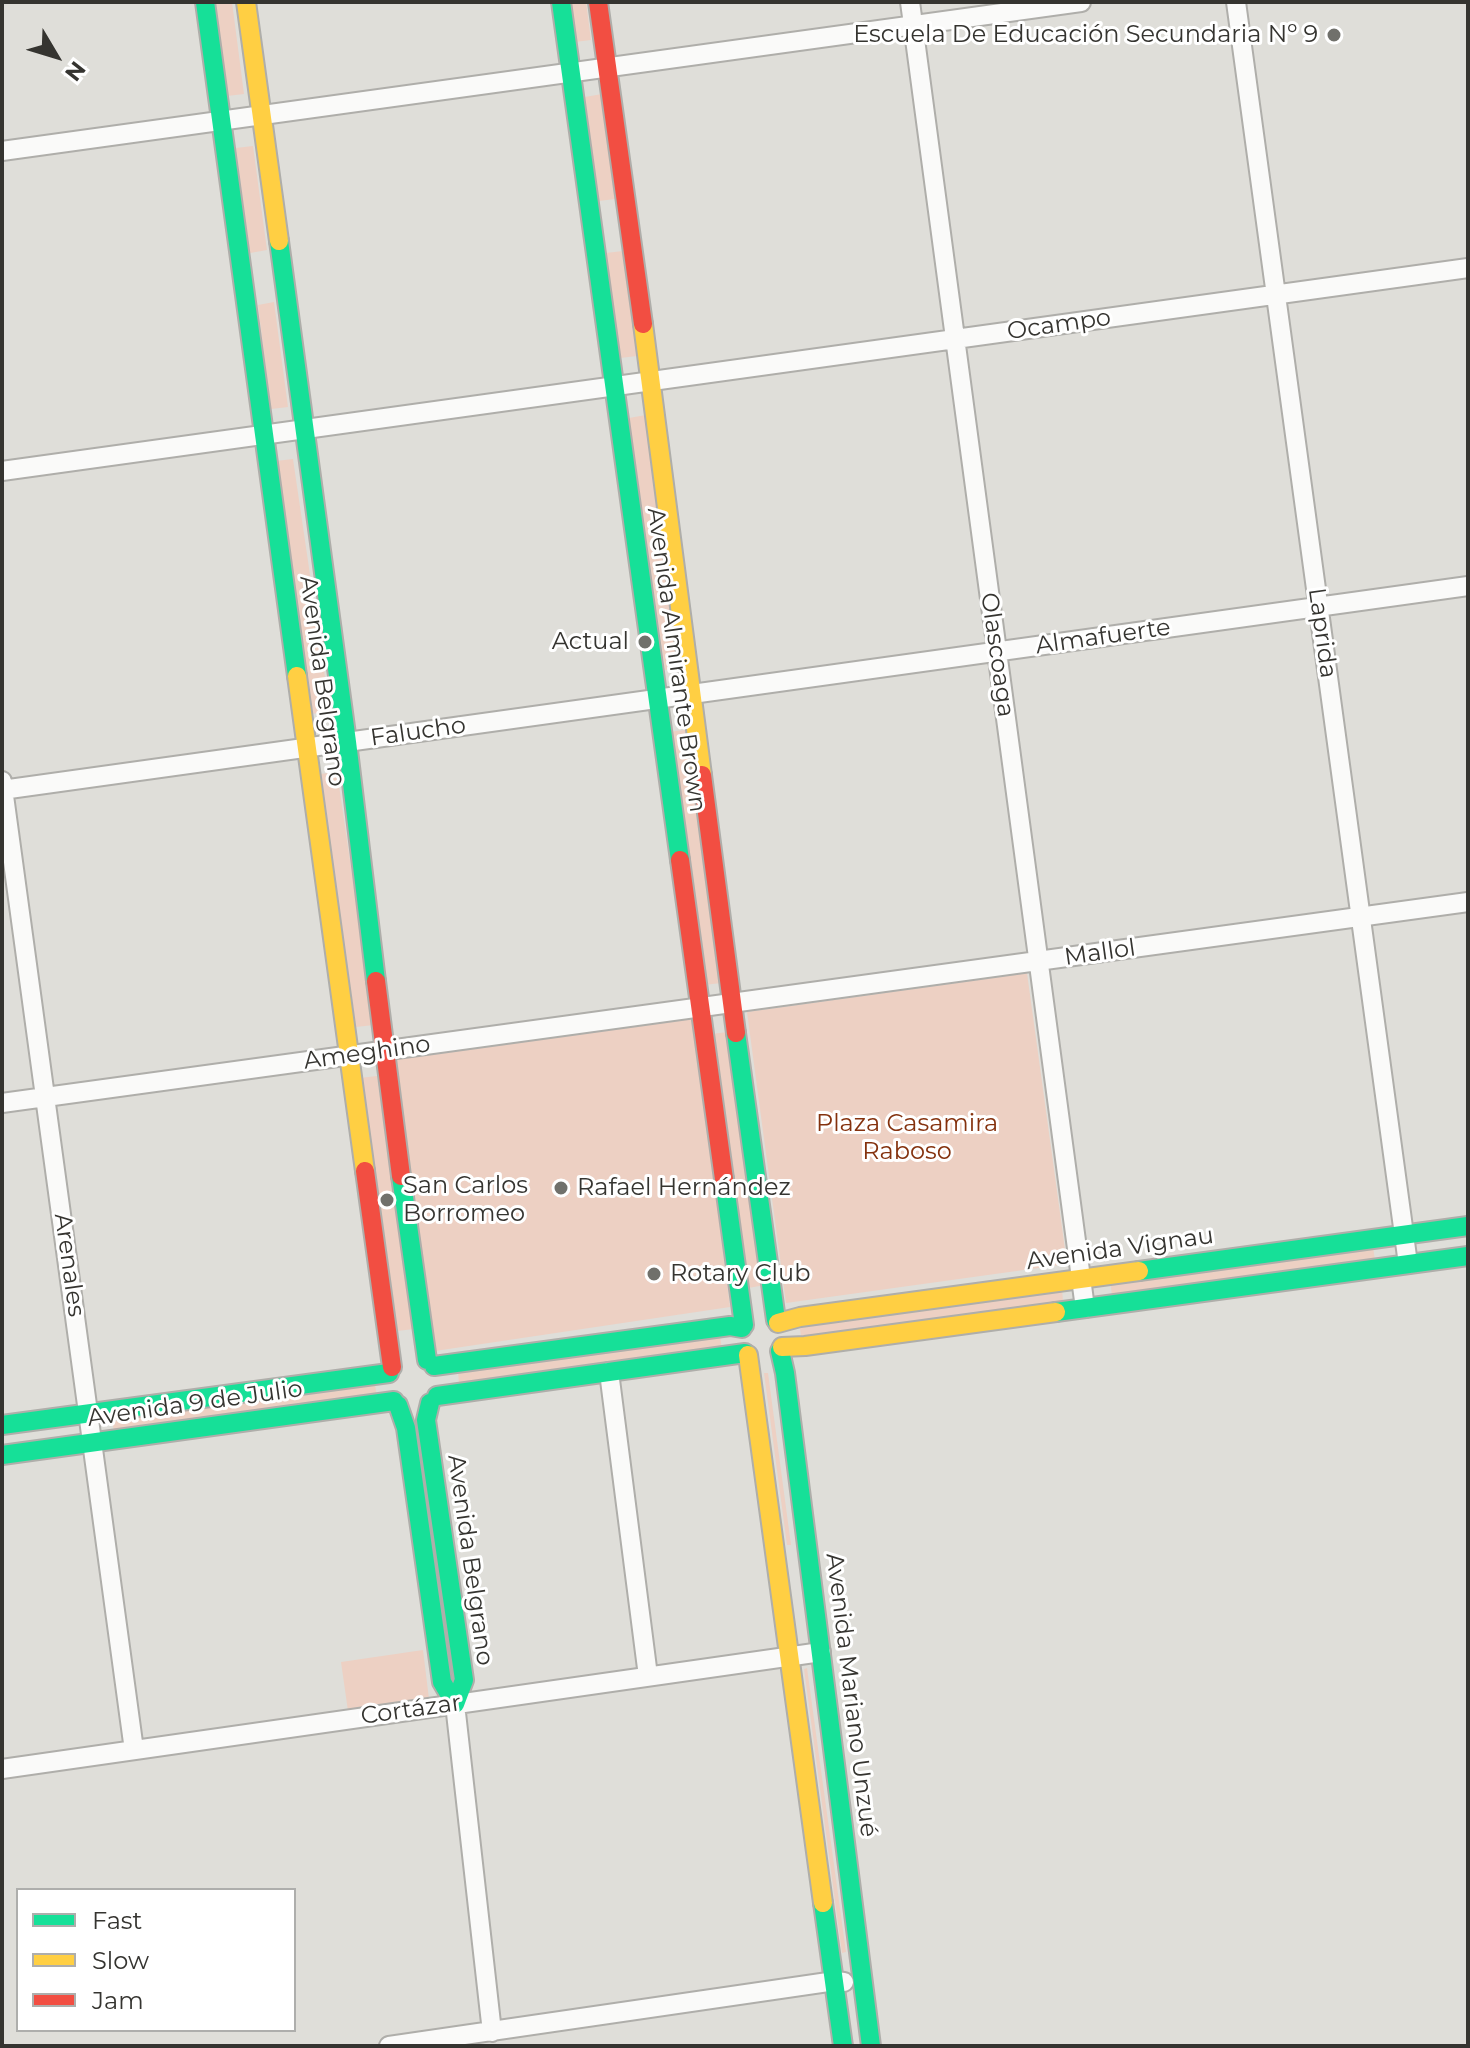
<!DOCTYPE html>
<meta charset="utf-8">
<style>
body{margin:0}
#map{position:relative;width:1470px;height:2048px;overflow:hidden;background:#dfded9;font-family:Montserrat,sans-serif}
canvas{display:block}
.frame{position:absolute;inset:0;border:4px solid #353430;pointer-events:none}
.legend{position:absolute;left:16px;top:1888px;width:280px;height:144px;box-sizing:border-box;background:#fff;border:2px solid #aeaeac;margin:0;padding:10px 14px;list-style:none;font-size:24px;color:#353430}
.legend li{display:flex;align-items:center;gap:16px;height:40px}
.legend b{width:40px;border:2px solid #aeaeac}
.north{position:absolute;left:16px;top:16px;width:80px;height:80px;-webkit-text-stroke:6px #fff;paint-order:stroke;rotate:128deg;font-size:22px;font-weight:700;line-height:32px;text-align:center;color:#353430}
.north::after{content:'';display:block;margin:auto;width:28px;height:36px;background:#353430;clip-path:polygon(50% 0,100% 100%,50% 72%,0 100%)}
</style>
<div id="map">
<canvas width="1470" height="2048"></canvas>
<div class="frame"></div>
<ul class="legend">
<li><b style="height:10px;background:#16e098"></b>Fast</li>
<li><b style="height:10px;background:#ffcf43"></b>Slow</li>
<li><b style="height:10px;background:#f24e42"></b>Jam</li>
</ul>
<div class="north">N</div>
</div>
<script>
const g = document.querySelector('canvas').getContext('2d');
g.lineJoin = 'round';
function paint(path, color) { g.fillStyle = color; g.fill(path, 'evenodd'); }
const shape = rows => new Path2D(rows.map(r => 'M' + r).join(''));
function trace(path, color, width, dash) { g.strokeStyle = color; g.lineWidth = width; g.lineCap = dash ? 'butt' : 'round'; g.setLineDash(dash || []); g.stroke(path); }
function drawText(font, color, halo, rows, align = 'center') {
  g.font = font + ' Montserrat,sans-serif'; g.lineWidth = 6; g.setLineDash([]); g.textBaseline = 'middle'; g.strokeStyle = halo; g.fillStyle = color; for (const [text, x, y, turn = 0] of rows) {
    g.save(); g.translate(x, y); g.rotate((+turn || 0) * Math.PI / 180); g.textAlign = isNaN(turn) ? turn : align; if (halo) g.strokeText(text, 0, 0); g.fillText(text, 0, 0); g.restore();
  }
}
paint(shape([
 [215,2,232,2,244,94,227,96],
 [569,2,586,2,591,40,575,42],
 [602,94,615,199,599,201,585,97],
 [253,146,267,250,250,253,236,148],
 [623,251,637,356,620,358,606,253],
 [274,302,288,407,271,409,258,305],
 [646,415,682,668,665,670,629,418],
 [293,459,330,711,312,714,276,461],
 [685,730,721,983,704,985,668,732],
 [337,772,374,1025,356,1027,320,774],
 [1027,973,1067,1264,786,1303,747,1012],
 [693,1016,730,1307,435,1351,389,1059],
 [728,1032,765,1285,748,1288,711,1034],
 [377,1076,414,1329,397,1331,360,1078],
 [1373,1247,1375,1260,1112,1295,1110,1281],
 [1062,1288,1063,1302,801,1336,799,1322],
 [720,1336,722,1350,459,1384,458,1370],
 [764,1373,768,1373,791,1545,787,1545],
 [375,1384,377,1398,114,1432,112,1419],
 [423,1650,429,1699,348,1711,341,1662],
 [807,1668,846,1952,842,1953,804,1669]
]), '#edd0c3');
const street = shape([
 [910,2,1085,1308],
 [1236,2,1408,1264],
 [2,151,1081,2],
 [2,471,1468,268],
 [2,781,134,1750],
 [2,790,1468,586],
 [2,1103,1468,902],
 [609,1372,648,1676],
 [455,1704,492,2032],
 [2,1769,821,1652],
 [389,2046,835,1981,844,1982]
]);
const fast = shape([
 [205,2,297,676],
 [561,2,680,860],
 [279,241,347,742,376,981],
 [736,1033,776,1320],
 [401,1176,427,1360],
 [724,1179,744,1325],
 [1139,1271,1468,1226],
 [1056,1312,1468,1256],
 [780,1351,785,1373,871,2046],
 [434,1366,730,1326,742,1328],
 [437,1396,745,1353],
 [430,1403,426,1420,464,1680,455,1704],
 [398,1405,406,1428,442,1682,455,1704],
 [2,1425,389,1373],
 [2,1455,394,1401],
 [823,1903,843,2046]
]);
const slow = shape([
 [246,2,279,241],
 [643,324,702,775],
 [297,676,365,1171],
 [778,1323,800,1317,1139,1271],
 [782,1347,805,1346,1056,1312],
 [748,1355,823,1903]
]);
const jam = shape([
 [598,2,643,324],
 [702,775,736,1033],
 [680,860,724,1179],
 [376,981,401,1176],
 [365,1171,392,1367]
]);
trace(street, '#afaeaa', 22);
trace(fast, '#afaeaa', 22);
trace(slow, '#afaeaa', 22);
trace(jam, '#afaeaa', 22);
trace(street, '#fafaf9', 18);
trace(fast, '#16e098', 18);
trace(slow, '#ffcf43', 18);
trace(jam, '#f24e42', 18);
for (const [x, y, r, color] of [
 [1334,35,8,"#70706b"],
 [645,642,8,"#70706b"],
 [561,1188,8,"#70706b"],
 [387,1200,8,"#70706b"],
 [654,1274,8,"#70706b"]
]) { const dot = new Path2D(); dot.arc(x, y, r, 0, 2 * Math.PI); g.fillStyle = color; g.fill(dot); trace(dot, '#fff', 3); }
drawText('24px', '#353430', '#fff', [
 ["Escuela De Educación Secundaria Nº 9",1318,35,"right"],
 ["Actual",629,642,"right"],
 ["San Carlos",403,1186],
 ["Borromeo",403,1214],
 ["Rafael Hernández",577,1188],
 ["Rotary Club",670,1274]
], 'left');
drawText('24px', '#353430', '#fff', [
 ["Ocampo",1059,325,-8],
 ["Laprida",1322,633,82],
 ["Almafuerte",1103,637,-8],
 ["Olascoaga",997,655,82],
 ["Avenida Almirante Brown",676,660,82],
 ["Avenida Belgrano",322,681,82],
 ["Falucho",418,732,-8],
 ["Mallol",1100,953,-8],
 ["Ameghino",367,1053,-8],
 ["Avenida Vignau",1120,1249,-8],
 ["Arenales",69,1265,82],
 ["Avenida 9 de Julio",195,1404,-8],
 ["Avenida Belgrano",470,1560,82],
 ["Avenida Mariano Unzué",851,1695,83],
 ["Cortázar",411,1710,-8]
]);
drawText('24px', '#84310d', '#fff', [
 ["Plaza Casamira",907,1124],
 ["Raboso",907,1152]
]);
</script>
